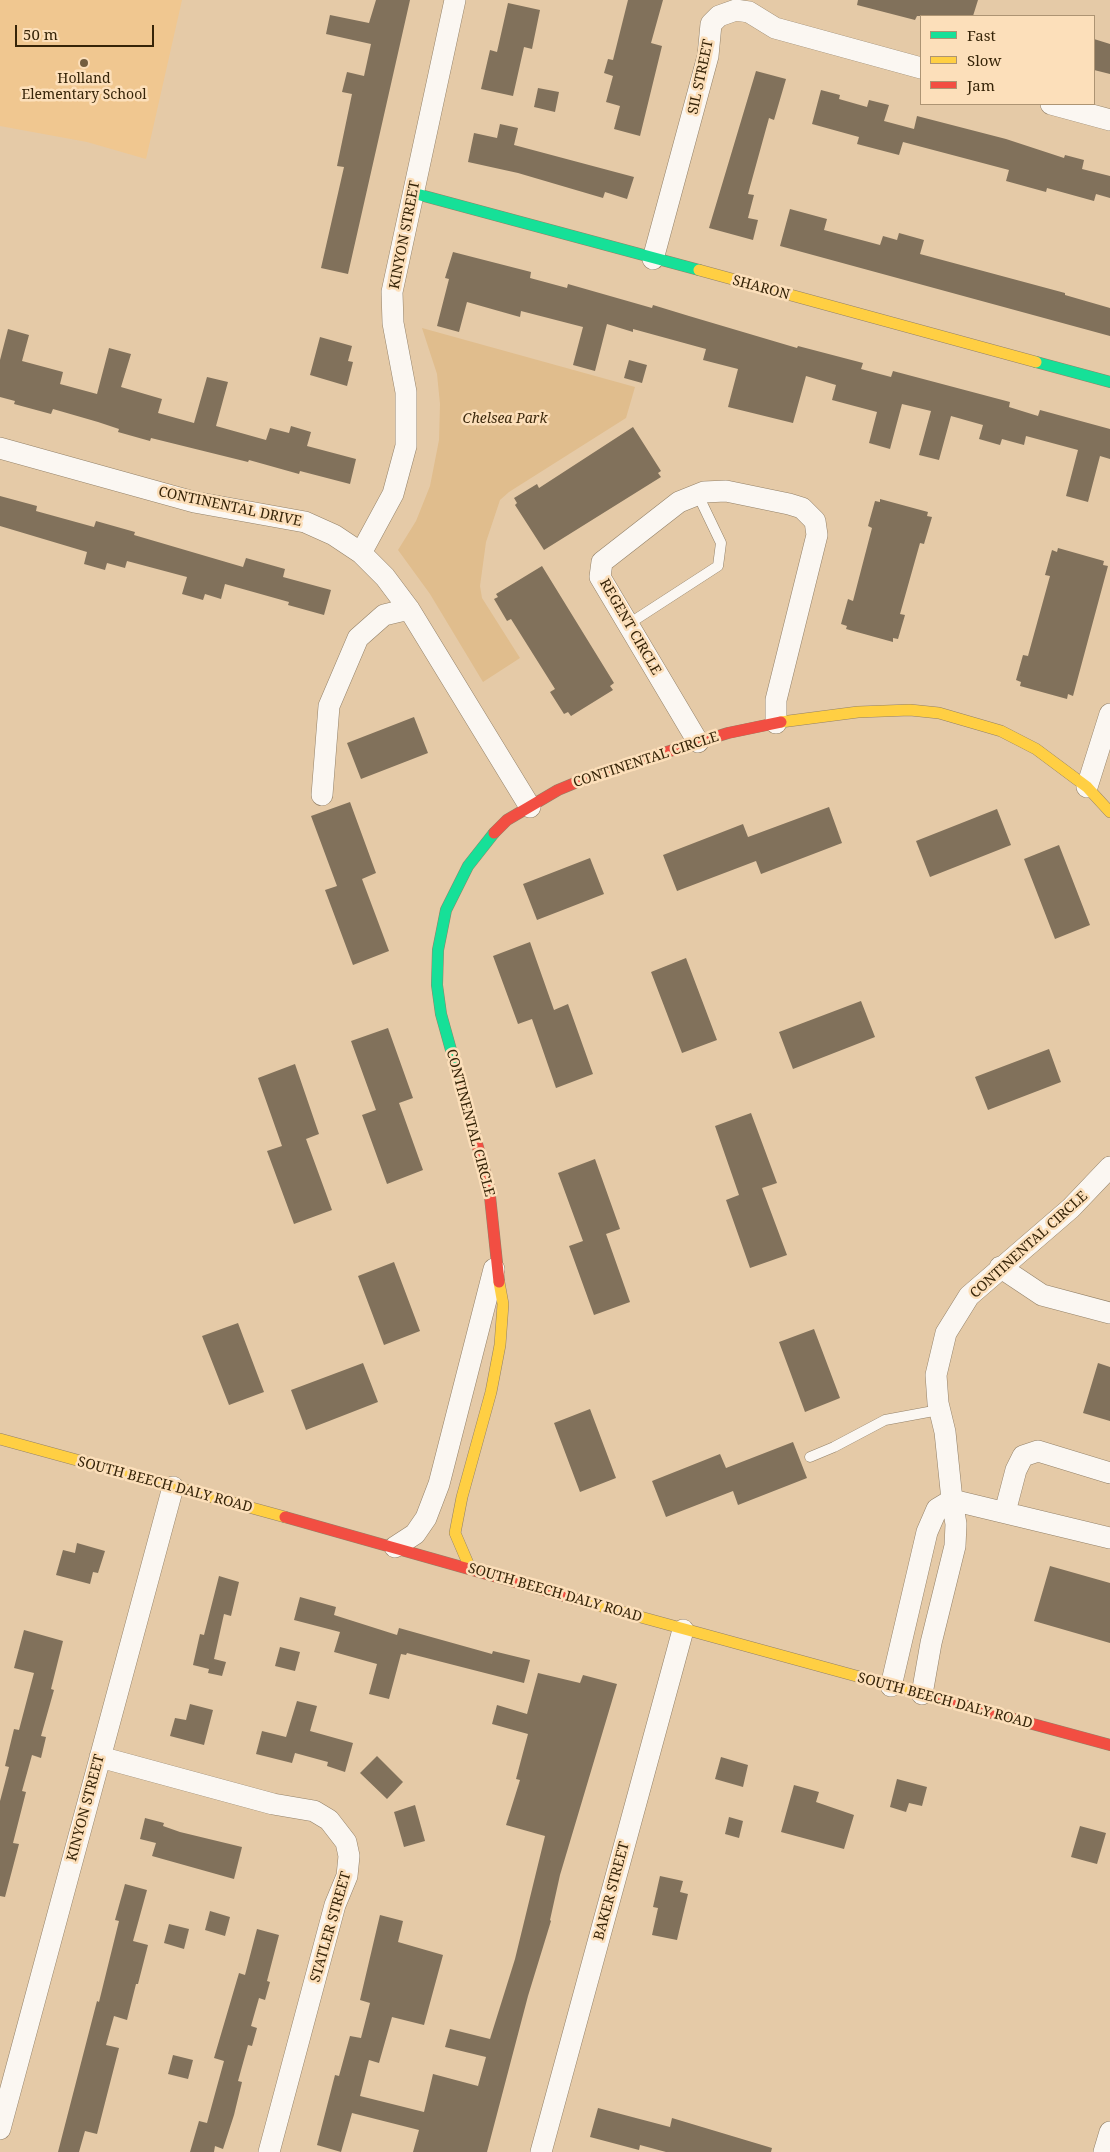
<!DOCTYPE html>
<style>
body{margin:0}
#map{position:relative;width:1110px;height:2152px;overflow:hidden;background:#e5caa7;font-family:"Noto Serif",serif}
canvas{display:block}
.legend{position:absolute;left:920px;top:15px;width:175px;height:90px;box-sizing:border-box;background:#fcdfba;border:1px solid #ad9473;margin:0;padding:6px 9px;list-style:none;font-size:15px;color:#362408}
.legend li{display:flex;align-items:center;gap:10px;height:25px}
.legend b{width:25px;border:1px solid #ad9473}
.scale{position:absolute;left:15px;top:25px;width:139px;height:22px;box-sizing:border-box;border:2px solid #362408;border-top:0;padding-left:6px;font-size:15px;line-height:18px;white-space:nowrap;color:#362408;-webkit-text-stroke:4px #fcdfba;paint-order:stroke}
</style>
<div id="map">
<canvas width="1110" height="2152"></canvas>
<ul class="legend">
<li><b style="height:6px;background:#16e098"></b>Fast</li>
<li><b style="height:6px;background:#ffcf43"></b>Slow</li>
<li><b style="height:6px;background:#f24e42"></b>Jam</li>
</ul>
<div class="scale">50 m</div>
</div>
<script>
const g = document.querySelector('canvas').getContext('2d');
g.lineJoin = 'round';
function paint(path, color) { g.fillStyle = color; g.fill(path, 'evenodd'); }
const shape = rows => new Path2D(rows.map(r => 'M' + r).join(''));
function trace(path, color, width, dash) { g.strokeStyle = color; g.lineWidth = width; g.lineCap = dash ? 'butt' : 'round'; g.setLineDash(dash || []); g.stroke(path); }
function drawText(font, color, halo, rows, align = 'center') {
  g.font = font + ' "Noto Serif",serif'; g.lineWidth = 5; g.setLineDash([]); g.textBaseline = 'middle'; g.strokeStyle = halo; g.fillStyle = color; for (const [text, x, y, turn = 0] of rows) {
    g.save(); g.translate(x, y); g.rotate((+turn || 0) * Math.PI / 180); g.textAlign = isNaN(turn) ? turn : align; if (halo) g.strokeText(text, 0, 0); g.fillText(text, 0, 0); g.restore();
  }
}
paint(shape([
 [0,0,182,0,146,159,87,142,0,126]
]), '#f0c790');
paint(shape([
 [422,328,635,387,626,418,509,492,500,500,486,542,480,586,482,598,520,658,483,682,430,594,398,550,416,521,430,486,439,440,440,404,437,374]
]), '#e0bd8d');
paint(shape([
 [376,0,410,0,348,274,321,268,344,167,337,166,352,94,342,92,347,72,364,76,371,44,326,34,330,15,369,23],
 [628,0,663,0,651,43,662,46,640,136,614,129,620,106,606,102,613,76,604,73,608,59,613,60],
 [858,0,978,0,973,16,917,16,915,20,857,5],
 [508,3,540,10,532,49,524,47,513,96,481,89,490,50,497,52],
 [1094,39,1110,44,1110,74,1094,70],
 [756,71,786,79,774,120,769,118,748,194,754,195,748,218,758,220,753,240,709,228],
 [538,88,559,92,555,112,534,107],
 [821,90,840,95,839,99,867,107,869,100,889,105,884,121,914,129,917,116,1006,139,1064,158,1065,155,1084,160,1082,169,1110,176,1110,198,1096,194,1094,201,1047,188,1046,192,1006,181,1009,170,903,142,899,155,857,144,859,137,812,124],
 [500,124,518,128,514,145,634,177,627,199,605,192,603,198,518,173,468,162,474,133,497,138],
 [790,209,827,219,824,230,880,245,883,236,897,240,899,233,924,240,920,254,1065,293,1065,295,1110,308,1110,336,780,246],
 [453,252,531,272,530,278,567,288,568,284,652,308,653,305,689,316,797,348,798,346,863,363,861,369,891,377,893,371,1010,402,1009,407,1038,416,1040,410,1110,429,1110,459,1100,456,1088,502,1066,496,1078,450,1026,436,1024,445,1002,439,1000,445,979,439,983,425,951,416,939,460,919,455,931,411,902,404,890,449,869,443,877,412,832,400,836,385,806,376,793,423,728,407,738,369,703,360,706,349,633,329,633,332,607,324,595,371,573,365,583,327,521,311,520,317,467,302,459,332,437,326,449,279,445,278],
 [8,329,29,335,22,361,63,372,60,384,97,394,109,348,131,354,121,387,162,399,158,413,194,423,207,377,228,382,216,426,266,440,270,428,289,433,291,426,311,432,307,446,356,459,350,484,300,471,299,474,249,460,248,462,151,438,150,441,118,432,119,429,98,422,53,409,51,414,14,404,15,401,0,397,0,360],
 [320,337,352,346,348,361,353,362,347,386,310,375],
 [629,360,647,365,642,383,624,378],
 [633,427,661,471,658,473,661,477,544,550,515,505,517,503,514,498,537,484,539,488],
 [0,496,37,506,36,511,94,527,96,521,135,532,134,535,243,567,246,558,285,569,283,577,331,590,324,615,288,605,289,602,225,584,221,599,205,594,203,600,182,594,187,577,127,561,125,568,107,563,105,570,84,564,87,552,0,526],
 [880,499,928,512,927,516,932,517,924,544,920,543,900,614,905,615,898,639,893,638,893,642,846,629,847,626,841,624,848,599,853,601,872,528,868,526,875,501,880,502],
 [1058,548,1104,561,1103,565,1108,566,1073,696,1068,694,1067,699,1020,686,1021,682,1016,680,1023,655,1028,656,1050,576,1045,575,1052,550,1057,552],
 [542,566,614,683,610,686,613,690,571,716,568,712,564,714,550,692,555,689,511,619,507,621,494,599,498,597,496,594],
 [414,717,428,753,361,779,347,743],
 [350,802,376,873,362,879,389,951,353,965,325,890,337,886,311,816],
 [829,807,842,843,761,874,756,861,677,891,663,855,743,824,748,837],
 [997,809,1011,845,930,877,916,841],
 [1059,845,1090,925,1055,939,1024,859],
 [590,858,604,894,537,920,523,884],
 [530,942,554,1010,568,1004,593,1074,556,1088,532,1019,518,1024,493,956],
 [686,958,717,1040,682,1053,651,972],
 [861,1001,875,1037,793,1069,779,1032],
 [388,1028,413,1098,399,1103,423,1170,387,1184,362,1115,376,1110,351,1041],
 [1049,1049,1061,1082,988,1110,975,1077],
 [295,1064,319,1134,306,1139,332,1210,294,1224,267,1151,282,1146,258,1078],
 [751,1113,777,1183,762,1188,787,1255,750,1268,726,1200,739,1195,715,1126],
 [595,1159,620,1229,606,1234,630,1302,594,1315,569,1246,583,1241,558,1173],
 [394,1262,420,1331,384,1345,358,1276],
 [238,1323,264,1392,229,1405,202,1336],
 [814,1329,840,1398,805,1412,779,1342],
 [363,1363,378,1402,306,1430,291,1390],
 [1098,1363,1110,1367,1110,1421,1083,1413],
 [590,1409,616,1478,580,1492,554,1423],
 [793,1442,807,1478,738,1505,733,1491,666,1517,652,1481,720,1454,726,1468],
 [77,1543,105,1551,98,1573,93,1572,90,1584,56,1575,63,1550,75,1553],
 [1050,1566,1110,1583,1110,1643,1034,1621],
 [219,1576,239,1582,231,1616,224,1614,214,1659,226,1662,222,1676,208,1673,209,1669,193,1665,200,1634,204,1635],
 [300,1597,336,1607,334,1615,397,1635,399,1628,492,1654,493,1651,530,1660,524,1683,407,1653,406,1655,401,1654,389,1699,369,1694,377,1664,334,1652,340,1632,294,1620],
 [24,1630,63,1641,51,1689,54,1690,41,1736,46,1737,41,1758,32,1755,22,1791,26,1792,13,1843,19,1844,5,1897,0,1896,0,1801,9,1767,5,1766,14,1729,19,1730,34,1673,14,1668],
 [280,1647,300,1652,295,1671,275,1666],
 [538,1673,580,1683,583,1675,617,1684,560,1875,550,1920,551,1921,528,1996,487,2152,413,2152,419,2130,352,2113,341,2152,317,2145,335,2075,339,2076,350,2036,361,2038,370,2003,360,2000,380,1915,403,1921,398,1942,443,1955,424,2025,392,2017,379,2063,369,2060,360,2096,424,2112,433,2074,478,2086,486,2057,445,2047,450,2029,490,2039,515,1959,545,1836,506,1825,520,1780,516,1779,528,1734,492,1724,497,1705,527,1714],
 [297,1701,317,1706,310,1731,353,1743,345,1772,327,1766,328,1762,295,1753,292,1763,256,1754,262,1731,286,1737],
 [190,1704,213,1710,204,1745,170,1736,175,1718,186,1720],
 [377,1756,403,1782,387,1799,360,1773],
 [721,1757,748,1765,743,1787,715,1779],
 [897,1779,927,1787,922,1806,909,1803,906,1812,890,1807],
 [794,1785,819,1792,816,1802,854,1815,844,1849,781,1832],
 [415,1805,425,1841,404,1847,394,1812],
 [729,1817,743,1821,739,1838,725,1834],
 [145,1818,164,1823,163,1826,180,1832,242,1847,234,1879,152,1856,156,1843,140,1839],
 [1080,1826,1106,1833,1097,1864,1071,1857],
 [660,1876,683,1881,680,1892,688,1894,677,1940,652,1935,658,1908,653,1907],
 [125,1884,147,1890,133,1941,148,1945,138,1984,136,1984,127,2020,114,2016,106,2045,119,2048,97,2134,85,2131,79,2152,58,2152,97,2001,99,2002,119,1921,115,1920],
 [210,1911,230,1917,225,1936,205,1930],
 [169,1924,189,1929,184,1949,164,1943],
 [257,1929,279,1935,267,1981,270,1982,265,2000,259,1998,251,2026,257,2028,252,2046,248,2045,238,2081,242,2082,234,2115,223,2149,215,2146,214,2152,190,2152,199,2121,207,2123,224,2061,214,2058,239,1973,245,1975],
 [173,2055,193,2060,188,2079,168,2074],
 [598,2108,670,2127,672,2118,772,2148,771,2152,666,2152,640,2145,639,2150,590,2137]
]), '#81715b');
const lane = shape([
 [627,625,718,566,721,543,698,495],
 [810,1457,834,1447,885,1420,939,1410]
]);
const street = shape([
 [1051,104,1110,120],
 [653,259,708,56,711,24,719,16,736,10,749,12,775,28,921,68],
 [0,448,194,502,305,522,334,535,361,553,385,577,409,609,530,807],
 [361,553,393,494,406,446,406,392,393,323,392,292,455,0],
 [698,742,600,577,602,562,679,502,704,492,726,491,789,504,802,508,815,521,817,535,776,700,776,723],
 [1087,787,1110,714],
 [322,795,329,706,358,638,384,615,409,609],
 [1110,1167,1071,1208,969,1296,946,1333,936,1375,938,1403,945,1432,952,1500,1110,1538],
 [1000,1267,1042,1295,1110,1313],
 [1005,1512,1016,1470,1023,1456,1038,1451,1110,1473],
 [395,1547,415,1534,426,1518,439,1484,494,1269],
 [891,1686,927,1532,937,1509,952,1500,956,1524,955,1546,931,1643,922,1694],
 [100,1757,273,1804,314,1811,329,1820,346,1842,349,1856,347,1876,335,1905,269,2152],
 [0,2129,173,1487],
 [541,2152,683,1630],
 [1104,2152,1110,2132]
]);
const fast = shape([
 [413,193,699,270],
 [1036,362,1110,382],
 [461,1086,441,1014,437,985,438,950,446,910,468,866,494,833]
]);
const slow = shape([
 [699,270,1036,362],
 [781,722,858,712,910,710,939,713,1001,731,1036,749,1087,787,1110,812],
 [0,1439,285,1517],
 [470,1568,455,1533,462,1497,491,1392,500,1345,503,1304,499,1282],
 [582,1601,922,1694]
]);
const jam = shape([
 [494,833,507,820,558,790,599,773,728,733,781,722],
 [461,1086,489,1187,499,1282],
 [285,1517,582,1601],
 [922,1694,1110,1745]
]);
trace(lane, '#938168', 11);
trace(street, '#938168', 22);
trace(fast, '#938168', 12);
trace(slow, '#938168', 12);
trace(jam, '#938168', 12);
trace(lane, '#fbf7f2', 10);
trace(street, '#fbf7f2', 21);
trace(fast, '#16e098', 11);
trace(slow, '#ffcf43', 11);
trace(jam, '#f24e42', 11);
for (const [x, y, r, color] of [
 [84,63,5,"#735e40"]
]) { const dot = new Path2D(); dot.arc(x, y, r, 0, 2 * Math.PI); g.fillStyle = color; g.fill(dot); trace(dot, '#fcdfba', 2); }
drawText('14px', '#362408', '#fcdfba', [
 ["SIL STREET",701,77,-78],
 ["KINYON STREET",405,235,-79],
 ["SHARON",761,288,15],
 ["CONTINENTAL DRIVE",230,507,12],
 ["REGENT CIRCLE",630,627,60],
 ["CONTINENTAL CIRCLE",646,760,-18],
 ["CONTINENTAL CIRCLE",470,1123,75],
 ["CONTINENTAL CIRCLE",1029,1245,-42],
 ["SOUTH BEECH DALY ROAD",165,1485,15],
 ["SOUTH BEECH DALY ROAD",555,1593,16],
 ["SOUTH BEECH DALY ROAD",945,1701,15],
 ["KINYON STREET",86,1808,-75],
 ["BAKER STREET",612,1891,-75],
 ["STATLER STREET",331,1927,-74]
]);
drawText('14px', '#362408', '#fcdfba', [
 ["Holland",84,79],
 ["Elementary School",84,95]
]);
drawText('italic 14px', '#3c290d', '#fcdfba', [
 ["Chelsea Park",505,419]
]);
</script>
